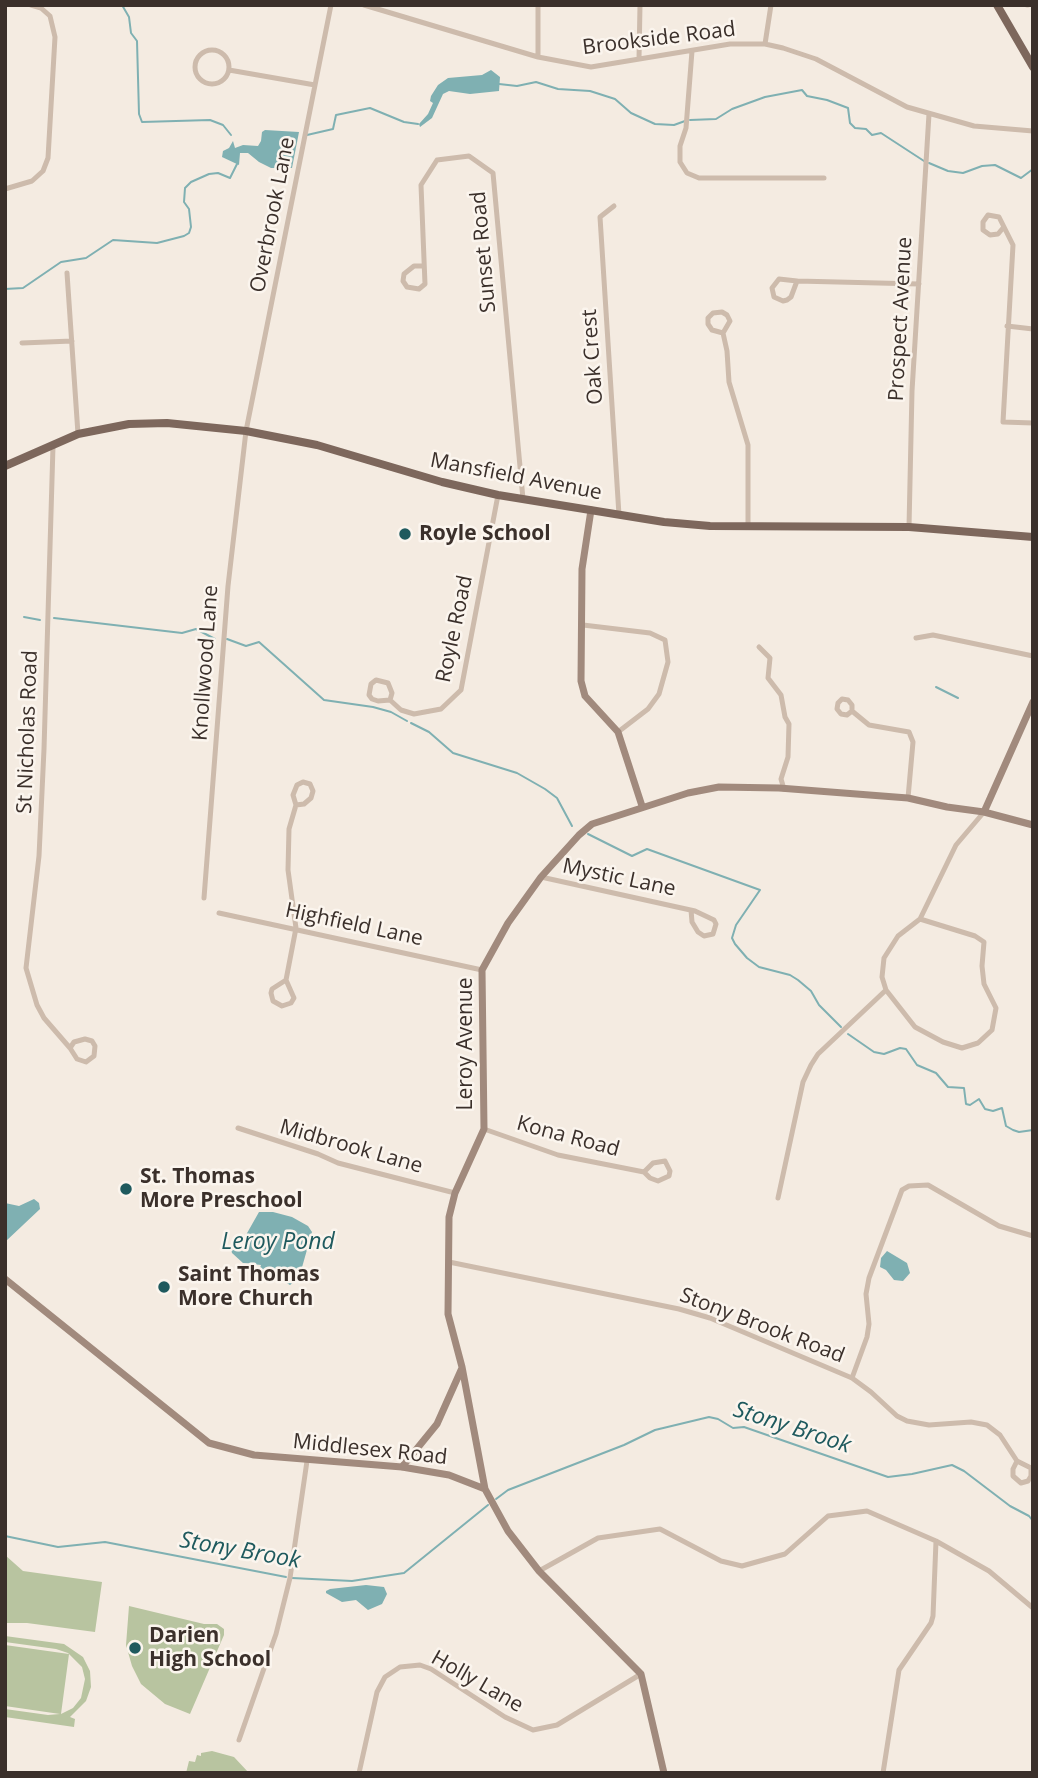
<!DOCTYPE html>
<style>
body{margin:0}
#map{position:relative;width:1038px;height:1778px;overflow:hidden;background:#f4ebe1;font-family:"Open Sans",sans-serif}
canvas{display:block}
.frame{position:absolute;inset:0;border:7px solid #3b302b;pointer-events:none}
</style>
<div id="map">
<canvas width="1038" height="1778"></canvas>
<div class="frame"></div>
</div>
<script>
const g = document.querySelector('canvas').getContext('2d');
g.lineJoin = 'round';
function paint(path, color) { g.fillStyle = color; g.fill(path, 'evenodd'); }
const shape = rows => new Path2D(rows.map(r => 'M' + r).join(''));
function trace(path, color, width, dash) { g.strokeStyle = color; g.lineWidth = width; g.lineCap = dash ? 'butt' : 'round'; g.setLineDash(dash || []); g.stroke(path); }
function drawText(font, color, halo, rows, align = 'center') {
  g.font = font + ' "Open Sans",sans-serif'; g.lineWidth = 5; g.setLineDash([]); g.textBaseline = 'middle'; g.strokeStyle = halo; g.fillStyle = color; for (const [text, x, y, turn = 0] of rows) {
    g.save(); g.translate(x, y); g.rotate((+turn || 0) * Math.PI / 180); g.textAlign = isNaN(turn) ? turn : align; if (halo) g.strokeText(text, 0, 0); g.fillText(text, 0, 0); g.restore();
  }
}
paint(shape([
 [5,1555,23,1571,102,1582,95,1632,27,1623,5,1623],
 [129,1606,204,1624,217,1624,224,1629,224,1635,190,1714,165,1704,141,1684,132,1666,126,1645],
 [5,1636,64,1644,83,1657,90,1671,91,1687,86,1701,70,1717,75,1719,74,1727,5,1717,5,1709,48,1715,60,1714,5,1706,5,1645,69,1654,61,1714,73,1708,81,1698,85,1679,82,1667,68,1653,56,1649,5,1642],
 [212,1751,234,1757,249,1773,186,1773,189,1761,195,1762,197,1755,201,1756,201,1753]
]), '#b8c4a0');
paint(shape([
 [491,70,500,77,499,91,470,94,449,91,443,94,432,118,420,127,419,124,428,114,433,103,430,101,431,96,438,85,448,78,482,75],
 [265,130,299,132,292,168,271,168,259,162,248,153,240,153,239,165,222,157,223,151,229,148,233,141,235,148,243,145,258,146,261,141,262,132],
 [34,1199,39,1203,40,1209,5,1242,5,1203,19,1206],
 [259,1212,273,1212,292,1217,308,1226,312,1232,299,1278,290,1285,260,1268,261,1265,243,1263,232,1253,231,1249,238,1247,242,1242],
 [887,1251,907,1263,910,1273,903,1281,894,1280,886,1270,880,1267,881,1258],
 [366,1585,384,1587,387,1594,382,1604,368,1610,356,1600,342,1602,326,1593,326,1591,330,1589]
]), '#7fb0b2');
trace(shape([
 [122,5,129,17,131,33,137,41,139,114,142,122,210,120,223,125,231,135],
 [499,84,517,86,536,82,558,89,590,91,615,99,631,113,655,124,674,125,685,121],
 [690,120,716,119,732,109,765,97,802,90,807,96,827,100,848,108,850,123,855,128,866,129,872,135,881,133,924,161],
 [307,135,333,129,336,115,370,108,404,122,418,124],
 [929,163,948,171,963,173,982,166,995,165,1021,178,1033,169],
 [5,289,23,288,61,262,86,258,113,240,157,243,184,236,189,233,191,227,189,209,184,202,185,188,191,182,209,174,218,173,230,178,237,164],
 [24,617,40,620],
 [54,618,182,633,196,629,215,639],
 [227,639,246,646,259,642,324,700,373,707,391,712,407,721],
 [936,687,958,698],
 [411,723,429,732,453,753,517,773,545,789,557,798,572,826],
 [588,834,632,856,647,849,760,890,736,925,732,938,735,944,747,958,759,967,790,975,798,980,811,991,819,1005,841,1027],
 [848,1034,874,1052,884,1054,900,1048,906,1049,917,1065,936,1073,948,1087,964,1088,966,1104,970,1105,979,1099,985,1109,993,1111,1002,1108,1006,1126,1013,1130,1019,1132,1033,1130],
 [496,1499,508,1490,624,1445,655,1430,709,1417,718,1419,733,1428,744,1427,888,1477,912,1474,952,1465,964,1471,1010,1506,1029,1516,1033,1521],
 [5,1536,58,1547,105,1542,286,1577],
 [292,1578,352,1581,404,1573,488,1505]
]), '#7fb0b2', 2);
trace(shape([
 [364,5,538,57,591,67,730,44,765,44,783,48,816,59,907,107,974,126,1033,131],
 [1027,5,1028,5],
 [765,44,771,5],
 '195 67a17 17 0 1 1 34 0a17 17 0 1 1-34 0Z',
 [692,51,686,128,680,146,680,162,687,173,699,178,824,178],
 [538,57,538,5],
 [639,59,640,5],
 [229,70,315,85],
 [5,189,32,181,43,171,48,158,55,37,50,16,41,8,31,5],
 [614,206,600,217,619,515],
 [1003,228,998,234,990,235,983,230,983,222,988,215,999,217,1013,245,1003,422,1033,423],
 [424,266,414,266,404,274,403,281,407,287,419,289,425,284,421,185,437,160,469,156,493,173,523,499],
 [67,273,78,434],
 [797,281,779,279,772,288,774,297,783,301,787,300,791,297,797,281,919,284],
 [1007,326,1033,329],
 [723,333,712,330,708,324,708,318,713,313,722,312,727,315,730,321,723,333,727,351,729,382,748,445,748,525],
 [22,343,72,341],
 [53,446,44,749,39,856,26,968,37,1005,44,1018,70,1048,77,1059,86,1062,94,1056,95,1046,92,1041,85,1039,74,1042,70,1048],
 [909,527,912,391,929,114],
 [583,625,650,633,665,640,668,662,659,694,648,709,618,732],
 [916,638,933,635,1033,656],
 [759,647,770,658,768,678,781,695,785,717,789,724,788,757,781,779,784,789],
 [390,700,392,693,388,683,376,680,371,684,369,695,372,699,378,701,390,700,401,710,414,714,441,709,461,690,498,495],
 [852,711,847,715,841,714,837,709,838,703,842,699,848,700,852,705,852,711,869,725,909,732,913,742,908,798],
 [541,877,695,911,714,920,716,924,713,934,704,936,698,932,692,922,691,910],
 [204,898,228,586,246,431,331,5],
 [219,913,482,970],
 [920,919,975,936,984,942,982,966,984,984,996,1008,992,1030,978,1043,962,1048,943,1042,915,1027,886,990,882,977,884,958,898,936,920,919,956,845,984,812],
 [286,980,272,989,271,993,273,1001,282,1006,291,1003,294,998,286,980,296,928,288,870,289,829,296,805,293,795,297,785,303,782,310,784,313,791,311,798,304,804,296,805],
 [238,1128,318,1154,338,1163,455,1193],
 [484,1129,558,1155,644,1172,653,1163,665,1161,670,1171,669,1176,658,1181,650,1178,644,1172],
 [778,1198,803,1082,811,1065,818,1054,886,990],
 [449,1262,679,1309,710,1318,852,1378,871,1392,897,1416,907,1421,929,1425,971,1422,987,1425,1000,1435,1017,1461,1031,1468,1031,1476,1028,1481,1021,1483,1013,1476,1013,1469,1017,1461],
 [852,1378,867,1337,869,1324,866,1294,869,1278,902,1190,909,1186,928,1185,999,1226,1033,1236],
 [539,1571,598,1538,660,1529,721,1561,742,1566,785,1554,828,1516,867,1511,936,1541,989,1571,1033,1608],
 [239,1740,276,1634,290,1578,307,1461],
 [359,1773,377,1692,385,1677,400,1667,420,1665,431,1669,505,1717,533,1730,557,1725,641,1674],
 [883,1773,899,1670,931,1623,933,1616,936,1541]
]), '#cdbbac', 5);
trace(shape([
 [591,510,582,569,581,681,585,696,618,732,642,806],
 [984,812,1033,702],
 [5,1279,209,1443,254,1455,402,1467,449,1475,485,1489,508,1531,539,1571,641,1674,664,1773],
 [402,1467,437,1424,462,1368],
 [485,1489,462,1367,448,1314,449,1217,455,1193,484,1129,482,970,508,923,541,877,579,835,592,824,688,793,719,787,779,788,908,798,947,807,984,812,1033,825]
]), '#a18a7d', 7);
trace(shape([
 [997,5,1033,67],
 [5,466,78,434,129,424,167,423,246,431,317,445,442,482,498,495,664,522,710,526,909,527,1033,537]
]), '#7d675c', 8);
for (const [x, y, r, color] of [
 [405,534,7,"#1f5a5e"],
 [126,1189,7,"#1f5a5e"],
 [164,1287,7,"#1f5a5e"],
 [135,1648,7,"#1f5a5e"]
]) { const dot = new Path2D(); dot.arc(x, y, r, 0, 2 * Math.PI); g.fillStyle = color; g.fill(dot); trace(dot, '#fbf5ee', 2.5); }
drawText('21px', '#3b302b', '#fbf5ee', [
 ["Brookside Road",659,39,-7],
 ["Overbrook Lane",273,215,-79],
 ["Sunset Road",484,252,-95],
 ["Prospect Avenue",901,319,-87],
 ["Oak Crest",593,357,-94],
 ["Mansfield Avenue",516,477,11],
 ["Royle Road",455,629,-78],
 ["Knollwood Lane",206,663,-86],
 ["St Nicholas Road",28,732,-88],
 ["Mystic Lane",619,878,12],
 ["Highfield Lane",354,925,12],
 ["Leroy Avenue",466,1044,-90],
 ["Kona Road",568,1137,15],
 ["Midbrook Lane",351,1147,16],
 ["Stony Brook Road",762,1326,21],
 ["Middlesex Road",370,1450,6],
 ["Holly Lane",477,1682,30]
]);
drawText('bold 21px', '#3b302b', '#fbf5ee', [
 ["Royle School",419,534],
 ["St. Thomas",140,1177],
 ["More Preschool",140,1201],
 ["Saint Thomas",178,1275],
 ["More Church",178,1299],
 ["Darien",149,1636],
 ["High School",149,1660]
], 'left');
drawText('italic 23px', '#1f5a5e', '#fbf5ee', [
 ["Leroy Pond",278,1242],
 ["Stony Brook",792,1428,18],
 ["Stony Brook",240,1551,10]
]);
</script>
